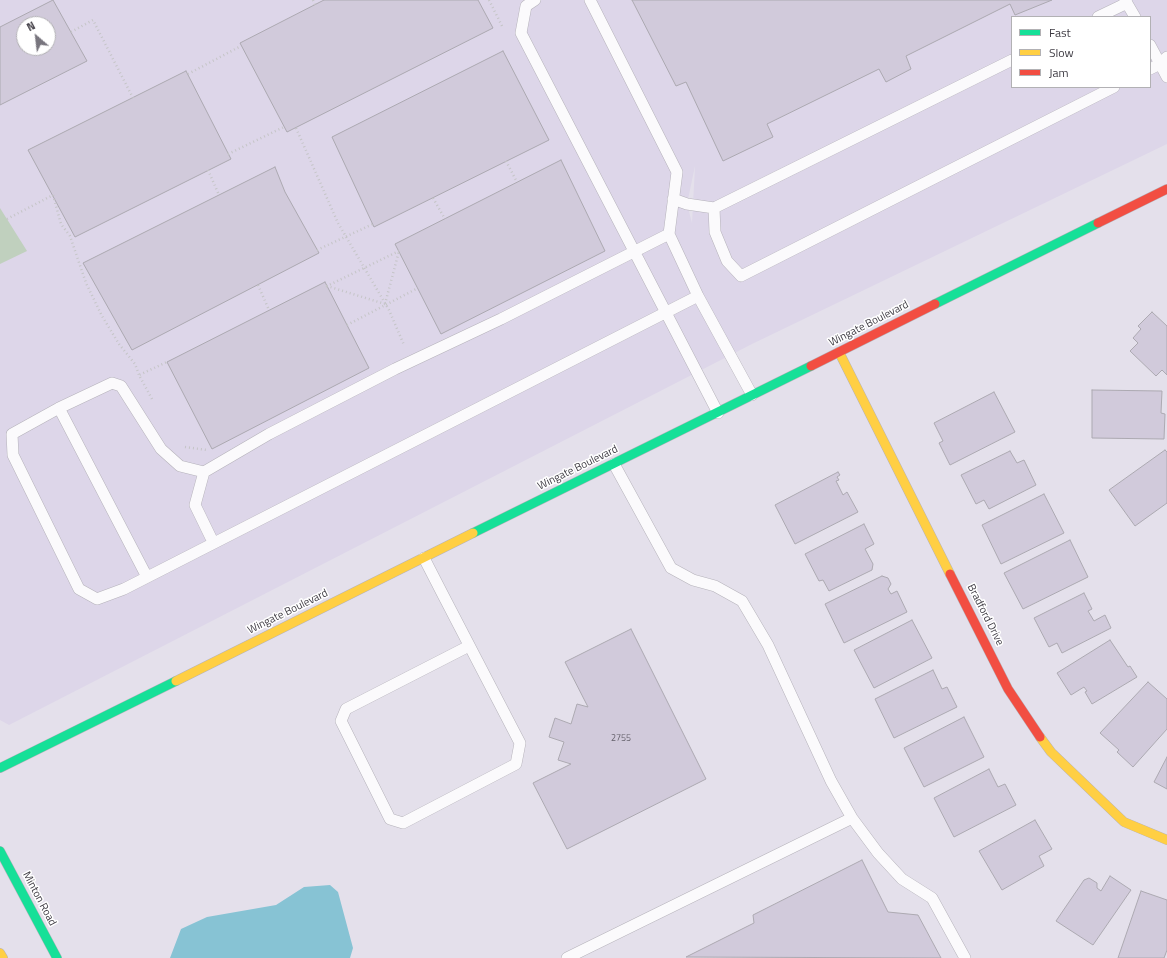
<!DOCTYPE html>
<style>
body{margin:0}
#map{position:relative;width:1167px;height:958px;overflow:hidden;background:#e4e0eb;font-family:"Titillium Web",sans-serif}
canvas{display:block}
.legend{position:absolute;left:1011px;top:16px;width:140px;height:72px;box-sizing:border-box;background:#fff;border:1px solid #b2b1b4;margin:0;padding:5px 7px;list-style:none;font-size:12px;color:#3e3b43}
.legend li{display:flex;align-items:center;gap:8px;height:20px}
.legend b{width:20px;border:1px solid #b2b1b4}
.north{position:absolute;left:16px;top:16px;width:40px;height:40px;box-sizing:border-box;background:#fff;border:1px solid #b2b1b4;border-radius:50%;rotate:332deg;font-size:11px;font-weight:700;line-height:16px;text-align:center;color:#3e3b43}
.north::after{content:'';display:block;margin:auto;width:14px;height:18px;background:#78757e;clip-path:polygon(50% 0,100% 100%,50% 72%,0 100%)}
</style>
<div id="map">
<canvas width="1167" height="958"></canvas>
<ul class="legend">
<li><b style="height:5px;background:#16e098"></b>Fast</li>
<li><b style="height:5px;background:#ffcf43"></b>Slow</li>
<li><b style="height:5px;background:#f24e42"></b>Jam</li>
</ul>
<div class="north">N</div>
</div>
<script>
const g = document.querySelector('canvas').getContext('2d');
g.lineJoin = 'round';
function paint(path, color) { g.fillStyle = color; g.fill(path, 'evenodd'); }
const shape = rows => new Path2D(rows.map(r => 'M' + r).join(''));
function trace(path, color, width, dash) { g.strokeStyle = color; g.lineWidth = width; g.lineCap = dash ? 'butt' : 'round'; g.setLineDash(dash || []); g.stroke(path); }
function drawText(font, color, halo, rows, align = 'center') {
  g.font = font + ' "Titillium Web",sans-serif'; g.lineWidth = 3; g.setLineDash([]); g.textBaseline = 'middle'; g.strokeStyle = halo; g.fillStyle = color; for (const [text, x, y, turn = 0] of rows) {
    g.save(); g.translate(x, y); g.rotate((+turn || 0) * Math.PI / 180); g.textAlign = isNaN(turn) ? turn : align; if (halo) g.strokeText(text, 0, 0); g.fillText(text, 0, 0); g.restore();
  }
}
paint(shape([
 [0,0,1167,0,1167,144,752,344,9,725,0,720],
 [1012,17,1150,17,1150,87,1012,87],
 [24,24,48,24,48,48,24,48],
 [695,166,695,167,692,223,687,204]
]), '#ddd6e9');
paint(shape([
 [0,208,27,251,0,264]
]), '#c0d0be');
paint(shape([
 [330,885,338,892,353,948,350,958,170,958,181,929,207,917,276,905,304,887]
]), '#87c3d4');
const building = shape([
 [53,0,87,61,0,105,0,27,53,0],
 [24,24,48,24,48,48,24,48,24,24],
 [324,0,478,0,493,28,287,132,240,43,324,0],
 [632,0,1052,0,1015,15,1010,4,906,56,911,69,886,82,879,69,767,124,773,137,723,161,686,82,676,86,632,0],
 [503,51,549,140,374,227,332,137,503,51],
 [186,71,231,159,75,237,28,150,186,71],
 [561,160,605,251,441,334,395,244,561,160],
 [275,167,285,192,319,253,132,350,83,263,275,167],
 [325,282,369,368,212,449,167,362,325,282],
 [1152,312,1167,326,1167,375,1162,370,1156,376,1130,351,1138,343,1133,338,1141,329,1138,326,1152,312],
 [1092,390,1162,391,1161,413,1165,414,1164,439,1092,438,1092,390],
 [994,392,1015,432,950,465,939,443,943,441,934,423,994,392],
 [1165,450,1167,452,1167,503,1135,526,1109,490,1165,450],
 [1010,451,1017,463,1024,460,1036,485,989,509,984,500,976,504,961,475,1010,451],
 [838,472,840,475,837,477,839,480,836,481,843,495,847,492,858,512,795,544,775,505,838,472],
 [1044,494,1064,533,1001,564,982,525,1044,494],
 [864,524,874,544,865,549,873,564,872,570,829,591,823,580,819,581,805,554,864,524],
 [1070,540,1088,577,1023,609,1004,573,1070,540],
 [882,576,888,578,891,584,888,589,891,594,897,591,907,612,844,643,825,604,882,576],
 [1084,593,1092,609,1088,611,1094,621,1105,615,1111,628,1062,653,1057,643,1049,647,1034,618,1084,593],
 [912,620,932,658,874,688,854,650,912,620],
 [631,629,706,779,567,849,533,783,571,764,558,760,564,742,549,737,555,718,571,724,577,704,588,707,565,662,631,629],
 [1110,640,1128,667,1130,666,1137,677,1092,704,1085,692,1087,691,1084,687,1071,695,1057,673,1110,640],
 [933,670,942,689,947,687,957,707,894,738,875,699,933,670],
 [1148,682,1167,699,1167,729,1133,767,1117,752,1119,750,1100,733,1148,682],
 [964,717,984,757,924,787,904,748,964,717],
 [1167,757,1167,789,1154,782,1167,757],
 [989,769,998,787,1005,784,1016,805,954,837,934,798,989,769],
 [1035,820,1052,849,1039,856,1044,866,1002,890,979,851,1035,820],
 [862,860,888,912,918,915,941,958,686,957,754,923,753,915,862,860],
 [1110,876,1131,890,1093,945,1056,921,1084,880,1089,878,1097,883,1097,888,1101,891,1110,876],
 [1141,891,1167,900,1167,950,1164,958,1118,958,1141,891]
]);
paint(building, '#d1cadb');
trace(building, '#aca9b1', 1);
const lane = shape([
 [535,0,526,6,521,33,718,413],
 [590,0,677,172,669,234,698,296,752,395],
 [1125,0,1135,17],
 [1098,17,1127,3],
 [1150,45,1167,77],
 [1150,69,1160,64,1167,57],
 [673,199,687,204,714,208,1012,60],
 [714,208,715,232,727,261,741,276,1114,87],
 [669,234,501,319,395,369,269,434,204,472,180,466,161,449,121,386,112,383,59,408,12,434,13,455,79,589,97,599,124,589,698,296],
 [59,408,147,577],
 [614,464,671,568,693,580,715,586,742,601,768,645,831,781,852,818,878,853,902,879,932,898,965,958],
 [204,472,195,505,213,542],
 [424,558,442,593,520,743,516,764,403,823,390,819,341,721,346,709,469,646],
 [567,958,852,818]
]);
const fast = shape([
 [935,304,1098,223],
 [473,533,811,366],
 [0,768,176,681],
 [0,851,57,958]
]);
const slow = shape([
 [839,352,950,574],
 [176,681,473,533],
 [1040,737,1051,752,1124,822,1167,840],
 [0,953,3,958]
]);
const jam = shape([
 [1098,223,1167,189],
 [811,366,935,304],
 [950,574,1008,689,1040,737]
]);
trace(lane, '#b5b2ba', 12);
trace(fast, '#b5b2ba', 10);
trace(slow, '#b5b2ba', 10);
trace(jam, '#b5b2ba', 10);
trace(shape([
 [313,0,315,5],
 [489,0,503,28],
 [71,32,93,20,133,98],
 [188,74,241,46],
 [296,128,338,223,389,310,404,345],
 [228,154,284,127],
 [506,161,517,182],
 [208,170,219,195],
 [433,198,445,219],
 [7,219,53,195,61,224,70,236,86,283,102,316,119,344,135,364,139,375],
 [317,250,373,224],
 [258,285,269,310],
 [385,304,327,286,399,251],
 [385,304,399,251],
 [347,325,418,288],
 [152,399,139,375,167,362],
 [185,447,207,450]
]), '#c5c5c7', 2.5, [1, 3]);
trace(lane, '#fbfafc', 11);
trace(fast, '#16e098', 9);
trace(slow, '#ffcf43', 9);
trace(jam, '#f24e42', 9);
drawText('9px', '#64606a', null, [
 ["2755",621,739]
]);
drawText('11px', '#3e3b43', '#fff', [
 ["Wingate Boulevard",869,324,-27],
 ["Wingate Boulevard",578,468,-26],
 ["Wingate Boulevard",288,612,-26],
 ["Bradford Drive",985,615,63],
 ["Minton Road",39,899,62]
]);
</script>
